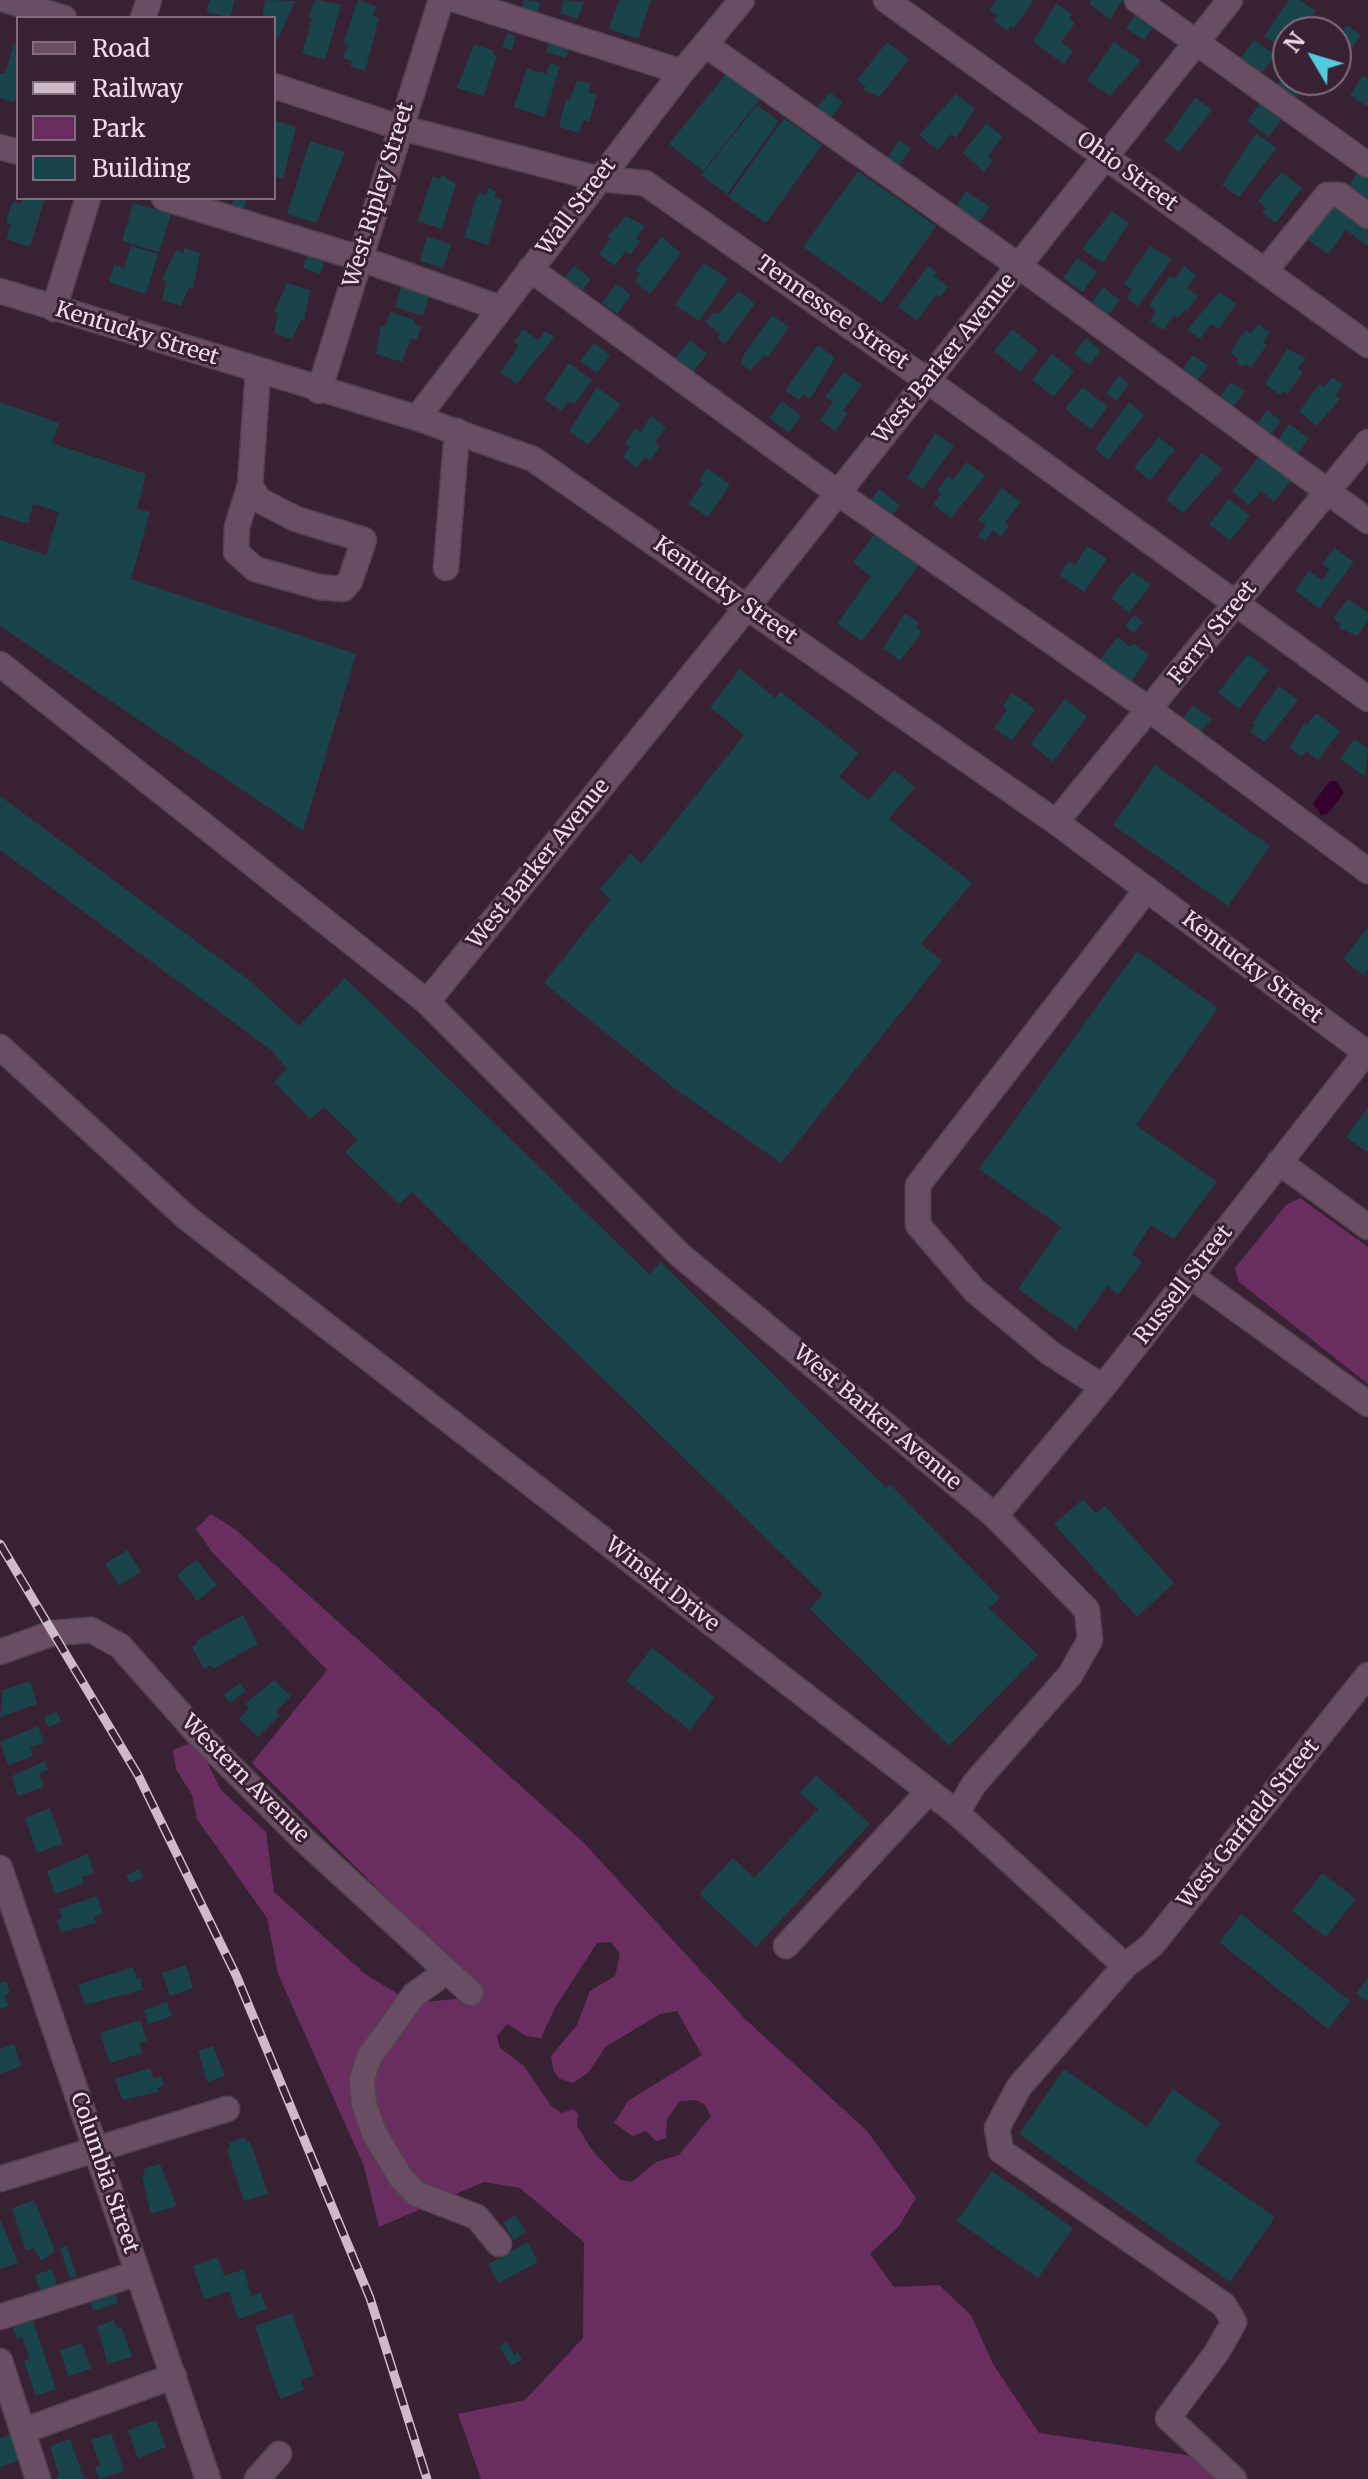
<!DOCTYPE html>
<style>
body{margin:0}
#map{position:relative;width:1368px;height:2479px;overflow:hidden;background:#392134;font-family:Merriweather,serif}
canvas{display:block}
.legend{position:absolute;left:16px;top:16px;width:260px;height:184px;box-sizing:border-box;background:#392134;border:2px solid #816c7c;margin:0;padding:10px 14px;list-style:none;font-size:24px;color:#ecdce8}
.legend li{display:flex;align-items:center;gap:16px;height:40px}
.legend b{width:40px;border:2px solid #816c7c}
.north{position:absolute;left:1272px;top:16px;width:80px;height:80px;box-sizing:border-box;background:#392134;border:2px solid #816c7c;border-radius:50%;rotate:308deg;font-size:22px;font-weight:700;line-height:32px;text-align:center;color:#ecdce8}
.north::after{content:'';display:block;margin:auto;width:28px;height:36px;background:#52cbda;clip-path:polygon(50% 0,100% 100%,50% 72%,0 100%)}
</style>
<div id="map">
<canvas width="1368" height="2479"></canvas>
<ul class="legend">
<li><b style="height:10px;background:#694e63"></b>Road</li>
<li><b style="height:10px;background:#cdbbc8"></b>Railway</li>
<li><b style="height:22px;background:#692e5f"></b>Park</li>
<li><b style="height:22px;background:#184348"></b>Building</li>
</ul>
<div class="north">N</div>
</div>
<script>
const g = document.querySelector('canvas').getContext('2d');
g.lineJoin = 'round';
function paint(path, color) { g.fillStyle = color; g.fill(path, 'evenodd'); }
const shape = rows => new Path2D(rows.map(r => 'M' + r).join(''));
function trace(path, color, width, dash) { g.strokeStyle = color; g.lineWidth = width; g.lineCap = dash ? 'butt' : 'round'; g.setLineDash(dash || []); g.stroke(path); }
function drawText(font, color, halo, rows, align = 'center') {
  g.font = font + ' Merriweather,serif'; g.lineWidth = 6; g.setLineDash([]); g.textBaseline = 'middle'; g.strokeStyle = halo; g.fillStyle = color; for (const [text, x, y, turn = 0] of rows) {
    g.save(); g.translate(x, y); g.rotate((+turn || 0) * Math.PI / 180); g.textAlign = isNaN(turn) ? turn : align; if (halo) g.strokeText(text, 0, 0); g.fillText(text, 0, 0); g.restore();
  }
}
paint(shape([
 [1300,1198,1368,1247,1368,1384,1239,1282,1235,1268,1286,1205],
 [211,1514,235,1529,584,1843,744,2018,867,2131,916,2198,899,2226,870,2254,894,2287,939,2285,971,2315,993,2364,1039,2433,1186,2455,1208,2464,1221,2479,481,2479,458,2414,525,2400,583,2338,584,2242,520,2188,484,2182,379,2227,364,2166,278,1974,267,1918,197,1819,192,1795,176,1769,173,1750,188,1744,203,1754,221,1790,266,1832,274,1892,365,1974,413,2003,478,1997,470,1981,252,1763,327,1670,212,1552,196,1529],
 [611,1942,620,1954,615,1976,590,1991,577,2025,551,2056,553,2070,560,2079,573,2083,589,2072,605,2047,660,2014,677,2011,702,2055,628,2101,614,2123,633,2136,646,2131,656,2141,666,2138,667,2119,680,2101,696,2100,704,2104,711,2116,679,2155,656,2162,632,2182,620,2180,592,2150,577,2126,578,2114,573,2109,562,2113,552,2107,524,2066,500,2048,497,2036,507,2024,526,2036,541,2038,556,2006,597,1943]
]), '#692e5f');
paint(shape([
 [1330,781,1336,781,1344,793,1327,814,1321,815,1313,803]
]), '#35002e');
paint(shape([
 [210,0,235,0,230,18,206,12],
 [265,0,295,1,277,41,274,18,262,18],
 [318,0,341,5,325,60,302,53,312,19,309,18,314,1],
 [358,0,376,6,373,16,379,18,365,71,350,66,352,61,343,58,348,45,343,44],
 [524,0,540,2,537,15,521,9],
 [564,0,584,2,578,19,560,13],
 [619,0,651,0,638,39,609,29],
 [997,0,1034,0,1014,28,1011,26,1007,31,994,21,998,16,989,10],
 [1092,0,1123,0,1110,19,1089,4],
 [1289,0,1300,0,1316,11,1302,32,1288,32,1288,52,1264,36],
 [1056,3,1072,14,1069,19,1075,23,1061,42,1073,51,1064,64,1033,42],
 [1139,10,1157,22,1144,40,1126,28],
 [1327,20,1343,31,1347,25,1361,35,1344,59,1336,54,1336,32,1319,32],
 [507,33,516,36,512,50,502,47],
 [552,34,572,40,566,58,546,52],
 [15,40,18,91,14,102,0,98,0,74,5,74],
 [1254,40,1275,55,1261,74,1240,59],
 [887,42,909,59,879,97,863,90,866,87,857,80],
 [1114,42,1141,61,1110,96,1087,80],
 [474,44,494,51,493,55,497,56,484,96,457,88],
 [550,63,560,67,544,117,514,107,527,68,546,74],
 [731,68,764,94,703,171,669,144],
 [1288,70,1288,80,1307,82,1295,99,1276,86],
 [1363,75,1368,79,1368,107,1350,95],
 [577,80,591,84,588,92,597,95,589,122,583,120,579,133,559,127,566,99,570,100],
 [830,92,843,103,829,120,816,109],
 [956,94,975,109,956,138,951,134,938,150,919,135],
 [1195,97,1212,110,1179,152,1165,141],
 [1262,101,1284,116,1269,137,1247,121],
 [757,105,779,121,727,194,701,175],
 [784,118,822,145,766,223,728,197],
 [274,120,296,127,283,179,274,176],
 [986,123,1003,137,988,156,993,160,984,172,963,153],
 [1256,133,1277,148,1239,197,1222,185],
 [899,140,911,149,897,167,886,159],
 [310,141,345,152,316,223,287,214],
 [1360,169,1368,174,1368,202,1347,188],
 [858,171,936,226,882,303,803,247],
 [1281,172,1302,188,1276,223,1262,213,1266,208,1258,201],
 [441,174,456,184,442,229,418,221,433,176,440,179],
 [488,188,496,191,494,198,502,200,488,245,464,237,478,193,486,195],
 [966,191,990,207,978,224,955,208],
 [22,198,45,198,30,247,6,239,11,225,6,223,11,206,14,202,21,204],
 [234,198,247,198,243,211,231,207],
 [1331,199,1368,225,1368,246,1346,230,1328,254,1304,237],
 [133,203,171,214,159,252,122,241],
 [1112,211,1129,223,1103,263,1082,249],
 [626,216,645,226,636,238,640,242,630,255,626,251,614,266,599,254,610,239,607,237],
 [427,237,451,244,443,268,420,261],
 [661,237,681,253,650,294,635,282,640,274,635,270],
 [131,246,158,254,146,294,109,282,114,265,124,268],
 [1150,246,1172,259,1138,306,1127,298,1132,290,1124,284],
 [184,248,200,253,193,288,189,287,181,306,162,300,166,280,162,279,176,250,183,253],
 [309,250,326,256,320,274,303,268],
 [1077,258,1097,272,1083,292,1063,278],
 [704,263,728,279,699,321,675,305],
 [574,266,591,279,580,293,563,279],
 [928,266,937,272,934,276,948,287,940,297,936,295,917,321,898,307],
 [1184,266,1196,275,1187,288,1198,296,1187,311,1185,309,1178,318,1174,315,1163,330,1150,321,1156,311,1149,305,1170,276,1175,279],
 [403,279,432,288,423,316,395,307],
 [287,283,310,290,304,321,301,320,292,339,274,333,278,313,274,312],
 [616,284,631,295,617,314,602,303],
 [1103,287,1120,300,1105,319,1089,306],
 [739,291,755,304,725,344,718,338,720,334,705,322,714,311,718,314],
 [1219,292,1236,304,1219,329,1211,324,1200,339,1187,330],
 [390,312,415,320,414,324,421,326,417,340,411,338,402,362,376,354,381,325,385,327],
 [772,315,789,327,768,357,765,355,750,370,741,364,743,356],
 [1258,324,1270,332,1263,342,1267,345,1251,368,1245,364,1242,367,1236,363,1239,359,1230,353,1246,330,1251,334],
 [523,329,538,340,545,331,554,337,517,384,501,372,519,345,514,342],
 [1012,329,1038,350,1020,372,994,351],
 [1086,338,1101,351,1089,365,1074,353],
 [690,340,707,354,691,374,674,360],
 [594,343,610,355,597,373,580,361],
 [818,345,835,358,810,399,803,394,799,400,785,390],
 [1287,349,1306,358,1298,368,1303,372,1287,394,1283,391,1280,395,1265,384],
 [1052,354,1074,371,1054,397,1032,380],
 [1193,355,1208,366,1196,382,1181,371],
 [569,363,592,380,574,405,569,401,561,411,544,399],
 [844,372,862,385,843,410,848,413,835,431,820,420,833,402,825,397],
 [1119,376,1129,384,1116,401,1106,393],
 [1332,377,1343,385,1335,395,1340,399,1317,426,1299,412,1319,384,1324,387],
 [1231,382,1245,391,1231,410,1218,400],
 [597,387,621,405,588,445,569,431],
 [1082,387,1108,407,1091,429,1065,409],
 [782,401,801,416,789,433,769,418],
 [0,402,59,423,52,443,146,474,137,509,150,512,131,579,356,654,303,831,0,626,0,540,46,555,59,512,33,504,28,524,0,515],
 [1129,402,1144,415,1108,460,1095,449],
 [1267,410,1281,421,1269,437,1255,427],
 [651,416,666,427,655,442,660,446,650,461,645,457,637,468,623,457,630,447,625,443,635,428,641,432],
 [1289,424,1309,438,1296,456,1276,443],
 [935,433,954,446,923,489,907,478],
 [1159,437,1175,450,1150,481,1134,467],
 [1202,453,1223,469,1183,513,1166,499],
 [1261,454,1292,479,1274,502,1261,491,1249,505,1232,491],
 [967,462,985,476,951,518,933,504,941,494,937,490,948,476,953,480],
 [707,468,730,485,708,517,688,504,703,483,699,480],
 [1002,488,1021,502,1005,523,1009,526,1001,537,993,530,985,541,978,536,986,525,978,520],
 [879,489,900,505,890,518,869,503],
 [1229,499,1250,516,1230,541,1209,524],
 [878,529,922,561,862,641,837,624,871,576,853,563],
 [1087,546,1107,559,1084,592,1059,575,1069,561,1075,565],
 [1335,548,1354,562,1319,609,1295,590,1309,571,1322,580,1330,570,1322,564],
 [1132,571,1151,585,1129,613,1111,598],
 [1348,599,1368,613,1368,621,1357,636,1339,628,1341,624,1333,619],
 [905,613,919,623,916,627,922,632,900,661,883,648],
 [1134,615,1143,622,1134,633,1125,626],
 [1118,637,1130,647,1133,643,1149,655,1128,687,1097,664],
 [1248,654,1269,670,1239,709,1218,693],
 [740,669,775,698,780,691,859,753,839,777,869,800,894,770,915,787,889,819,972,883,921,944,942,961,781,1163,678,1091,544,983,610,900,600,889,631,853,641,864,744,735,710,707],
 [1279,686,1298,700,1265,742,1250,732,1255,725,1252,723],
 [1012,693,1035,709,1012,741,994,728,1007,710,1003,706],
 [1065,699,1087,716,1053,762,1030,744],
 [1193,705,1212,719,1195,736,1179,724],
 [1316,713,1340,731,1318,760,1306,751,1302,757,1290,748,1304,723,1307,725],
 [1354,739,1368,749,1365,777,1340,759],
 [1155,765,1270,846,1228,906,1113,825],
 [0,796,250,981,299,1026,345,978,649,1274,661,1262,886,1488,890,1484,1000,1598,989,1608,1038,1655,949,1746,810,1609,823,1594,412,1192,399,1204,345,1152,358,1140,324,1107,310,1119,274,1082,287,1069,271,1050,0,850],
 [1368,927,1368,969,1363,975,1343,959],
 [1137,951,1218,1008,1136,1125,1217,1182,1174,1239,1151,1225,1132,1254,1142,1262,1118,1295,1107,1286,1076,1330,1018,1289,1061,1227,979,1169],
 [1368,1107,1368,1150,1367,1152,1346,1137],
 [1083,1499,1096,1514,1105,1506,1174,1583,1137,1617,1054,1524],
 [127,1550,141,1571,119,1586,105,1564],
 [196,1560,217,1585,197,1601,177,1575],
 [243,1615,258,1644,213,1669,210,1665,204,1669,192,1647,198,1643,197,1640],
 [652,1648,715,1697,690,1730,626,1681],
 [274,1680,291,1696,276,1711,280,1715,258,1737,239,1719,249,1708,245,1704],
 [30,1681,37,1704,0,1717,3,1690],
 [240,1683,246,1691,230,1703,224,1695],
 [57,1712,61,1722,48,1727,44,1717],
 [38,1726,44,1743,30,1747,33,1756,8,1765,0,1742],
 [45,1761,48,1770,39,1773,44,1787,18,1796,12,1776],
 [816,1775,870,1824,756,1947,699,1894,733,1858,754,1878,818,1809,800,1793],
 [50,1808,63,1844,37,1853,25,1818],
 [88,1854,94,1873,82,1877,84,1883,55,1894,47,1871],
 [140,1869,143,1878,130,1883,126,1875],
 [1322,1873,1356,1899,1326,1937,1292,1911],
 [97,1896,103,1914,94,1917,96,1923,61,1932,57,1920,62,1918,59,1909],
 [1241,1914,1350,2001,1328,2029,1219,1942],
 [186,1965,193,1988,170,1996,162,1973],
 [133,1967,137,1979,141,1978,141,1990,85,2005,78,1985],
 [1368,1977,1368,2002,1356,1993],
 [6,1981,10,1993,5,1995,8,2006,0,2009,0,1983],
 [167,2002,172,2016,148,2024,144,2010],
 [140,2020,147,2041,139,2044,142,2053,110,2063,100,2033],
 [14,2044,21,2066,0,2074,0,2049],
 [213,2046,225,2076,207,2082,198,2051],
 [150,2068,154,2079,161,2076,164,2086,157,2088,159,2092,122,2100,115,2079],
 [1064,2069,1147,2127,1173,2089,1221,2123,1195,2161,1275,2217,1230,2282,1019,2134],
 [245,2137,247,2142,250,2141,268,2194,244,2201,227,2149,230,2148,229,2143],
 [160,2164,177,2206,151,2214,142,2176,145,2175,143,2169],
 [992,2171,1073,2228,1038,2278,957,2221],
 [34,2200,55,2251,41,2261,34,2248,26,2251,12,2208],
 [515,2215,526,2232,514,2240,503,2223],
 [1,2221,18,2263,0,2269,0,2221],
 [528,2242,538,2262,498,2283,488,2264],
 [67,2246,77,2277,70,2279,60,2248],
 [218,2257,224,2276,244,2269,251,2296,261,2293,267,2309,238,2319,229,2291,204,2299,193,2266],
 [52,2269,58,2288,41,2293,35,2275],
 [113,2288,118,2303,93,2311,88,2296],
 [292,2313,314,2375,301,2380,304,2390,280,2399,255,2326],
 [32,2318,56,2389,36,2396,24,2361,30,2359,22,2337,17,2339,12,2325],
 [114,2320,117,2329,122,2328,132,2357,108,2364,97,2326],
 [507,2342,514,2355,518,2352,522,2359,511,2366,499,2346],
 [82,2343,91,2369,68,2376,60,2350],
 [156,2420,166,2447,138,2458,128,2430],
 [111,2433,124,2471,99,2479,95,2467,100,2465,91,2440],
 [11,2434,20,2460,0,2467,0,2438],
 [70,2439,84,2479,56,2479,59,2475,50,2446]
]), '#184348');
const minor = shape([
 [6,0,64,18],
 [456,0,682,72],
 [886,0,1368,345],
 [1137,0,1368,165],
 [143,18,149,0],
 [706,45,1019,266,1368,521],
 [274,86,399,127,599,179,645,183,928,381,1368,699],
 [0,147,18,152],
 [164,198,359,258,500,308],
 [530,269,838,493,1150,710,1368,871],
 [1265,271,1327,195,1340,195,1368,216],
 [0,291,417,418,533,459,1056,822,1368,1054],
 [54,309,88,198],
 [319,391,441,0],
 [417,418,682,72,742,0],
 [250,485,259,500,296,519,364,540,350,581,343,589,319,587,255,569,236,552,237,527,250,485,258,372],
 [446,568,457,431],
 [0,664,427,1002],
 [1056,822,1368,442],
 [0,1047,187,1218,957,1813,1125,1966],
 [1279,1162,1368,1227],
 [1191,1276,1368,1404],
 [1103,1387,1050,1353,975,1291,918,1225,918,1185,1147,889],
 [995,1516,1103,1387,1368,1050],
 [0,1652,53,1633,91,1630,120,1646,199,1735,304,1840,471,1993],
 [957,1813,974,1784,1070,1675,1090,1640,1087,1610,995,1516,680,1255,427,1002,748,606,1230,0],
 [0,1868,208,2479],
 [786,1946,929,1791],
 [447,1971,414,1995,369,2057,362,2079,364,2104,374,2133,401,2178,417,2194,477,2217,499,2244],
 [0,2179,227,2109],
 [0,2317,138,2273],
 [0,2361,38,2479],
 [23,2431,174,2376],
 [257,2479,279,2454],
 [1234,2479,1168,2418,1217,2352,1234,2322,1224,2305,1001,2151,997,2128,1019,2087,1125,1966,1152,1945,1368,1675]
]);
trace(minor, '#544150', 27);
trace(minor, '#694e63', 24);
const rail = shape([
 [0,1544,138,1775,236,1975,370,2298,427,2479]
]);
trace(rail, '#cdbbc8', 9);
trace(rail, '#392134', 6, [18]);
drawText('22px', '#ecdce8', '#392134', [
 ["Ohio Street",1127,172,36],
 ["West Ripley Street",379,195,-73],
 ["Wall Street",577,207,-53],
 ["Tennessee Street",832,313,35],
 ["Kentucky Street",137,334,17],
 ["West Barker Avenue",945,359,-51],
 ["Kentucky Street",725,591,35],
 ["Ferry Street",1213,633,-51],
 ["West Barker Avenue",539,864,-51],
 ["Kentucky Street",1252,968,37],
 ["Russell Street",1184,1285,-52],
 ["West Barker Avenue",877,1418,40],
 ["Winski Drive",662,1585,38],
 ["Western Avenue",245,1779,45],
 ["West Garfield Street",1249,1824,-51],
 ["Columbia Street",104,2173,71]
]);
</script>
